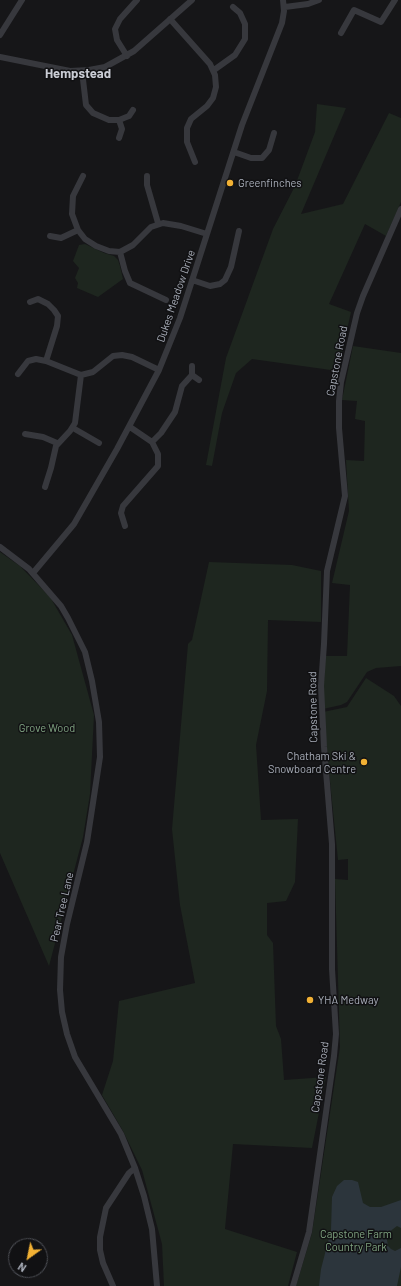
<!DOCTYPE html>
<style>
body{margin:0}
#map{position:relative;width:401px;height:1286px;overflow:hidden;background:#161618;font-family:Barlow,sans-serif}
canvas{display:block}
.north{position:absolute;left:8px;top:1238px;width:40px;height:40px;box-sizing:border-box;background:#111113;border:1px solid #4d4f55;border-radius:50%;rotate:213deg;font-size:11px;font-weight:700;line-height:16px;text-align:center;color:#a8adb8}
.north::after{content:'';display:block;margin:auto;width:14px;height:18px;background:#f2b134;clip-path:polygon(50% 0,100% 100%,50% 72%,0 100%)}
</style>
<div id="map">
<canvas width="401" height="1286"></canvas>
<div class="north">N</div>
</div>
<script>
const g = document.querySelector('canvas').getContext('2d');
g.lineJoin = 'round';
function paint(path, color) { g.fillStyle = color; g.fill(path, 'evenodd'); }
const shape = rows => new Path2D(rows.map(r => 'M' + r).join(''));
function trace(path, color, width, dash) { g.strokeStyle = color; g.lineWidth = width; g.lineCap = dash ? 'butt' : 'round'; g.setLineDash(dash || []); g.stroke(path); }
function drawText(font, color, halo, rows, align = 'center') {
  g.font = font + ' Barlow,sans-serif'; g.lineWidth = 3; g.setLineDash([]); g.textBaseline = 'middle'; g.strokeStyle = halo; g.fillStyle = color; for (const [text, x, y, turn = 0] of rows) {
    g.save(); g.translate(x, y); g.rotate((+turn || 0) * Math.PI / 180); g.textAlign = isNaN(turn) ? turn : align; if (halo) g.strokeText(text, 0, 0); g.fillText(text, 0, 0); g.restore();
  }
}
paint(shape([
 [317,104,346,108,301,214,343,204,389,113,401,118,401,202,386,236,365,224,329,304,351,312,338,371,252,359,236,373,222,413,212,466,206,465,226,358,273,229,295,186,315,132],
 [85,244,104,253,114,256,118,260,120,266,123,279,98,297,77,288,78,283,75,278,79,268,73,261,79,245],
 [353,346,401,353,401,666,376,668,367,672,347,702,341,705,323,709,325,656,347,656,350,585,332,583,349,511,346,460,364,461,365,421,355,419,357,401,342,400],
 [0,552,20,566,50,597,72,635,94,715,90,794,83,837,49,966,0,853],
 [209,562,292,565,321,571,321,622,268,620,267,691,256,745,261,820,298,819,295,882,286,901,267,903,267,935,273,943,276,1026,281,1039,284,1080,326,1077,312,1148,233,1144,225,1229,297,1252,288,1286,164,1286,162,1244,142,1170,123,1131,102,1095,113,1061,119,1001,195,983,180,905,172,829,188,644,192,640],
 [366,678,394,696,401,706,401,1286,296,1286,312,1233,340,1047,335,879,348,880,348,859,338,860,323,712,347,707]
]), '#1e261f');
paint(shape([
 [344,1180,352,1180,358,1182,363,1203,370,1207,381,1207,401,1200,401,1228,397,1226,393,1229,388,1233,387,1240,388,1246,391,1249,395,1251,401,1248,401,1267,397,1286,319,1286,321,1269,331,1230,332,1197,337,1186]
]), '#2c353c');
trace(shape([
 [285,7,308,4,319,0],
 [170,19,210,64,215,75,216,87,213,98,207,106,191,119,187,128,187,142,195,162],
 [341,33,354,10,381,22,395,0],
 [0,35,22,0],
 [127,56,117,40,115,29,120,19,137,0],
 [0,57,70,71,89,70,105,67,134,51,192,0],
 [214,70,235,55,245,39,245,24,240,13,233,7],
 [82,71,86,105,93,113,109,120,119,120,129,116,133,110],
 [119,138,122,129,119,120],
 [234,152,251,158,262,158,269,150,274,133],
 [83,176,73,196,72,214,78,230,85,239,96,246,109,251,120,252,133,245,151,227,163,223,181,226,207,234],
 [147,176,147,185,158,223],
 [50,236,61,238,78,230],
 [120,252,125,271,130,283,166,300],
 [192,280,210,286,220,284,225,280,231,267,239,231],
 [30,302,38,299,48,304,54,310,58,316,57,326,46,361,81,375,93,372,113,356,122,355,132,357,159,370],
 [18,374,28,361,36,359,46,361],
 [192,375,199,380],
 [130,427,152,442,161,433,175,412,182,386,192,375,192,366],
 [73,428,99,443],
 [25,434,43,437,57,443],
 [45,487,51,468,56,446,70,431,75,423,81,375],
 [125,526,121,513,123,506,158,466,158,454,152,442],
 [0,547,29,569,61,606,68,618,85,652,92,681,99,722,100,757,87,842,67,924,61,957,60,990,62,1012,67,1034,75,1057,121,1134,135,1168,144,1196,152,1229,157,1286],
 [33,573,74,524,117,449,159,370,180,318,242,125,282,23,284,11,283,0],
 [113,1286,103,1263,100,1250,100,1237,106,1208,129,1173,135,1168],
 [293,1286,309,1232,334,1056,336,1034,332,969,332,844,324,747,321,686,324,644,327,571,345,496,339,428,339,401,341,382,357,313,363,296,401,209]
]), '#37383d', 6);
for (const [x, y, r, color] of [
 [230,183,4,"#f2b134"],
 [364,762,4,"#f2b134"],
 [310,1000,4,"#f2b134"]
]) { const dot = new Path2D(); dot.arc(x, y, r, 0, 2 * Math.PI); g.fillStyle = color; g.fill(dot); trace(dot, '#111113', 1.5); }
drawText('11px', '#a8adb8', '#111113', [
 ["Greenfinches",238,183],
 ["Chatham Ski &",356,756,"right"],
 ["Snowboard Centre",356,769,"right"],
 ["YHA Medway",318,1000]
], 'left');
drawText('11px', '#a8adb8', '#111113', [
 ["Dukes Meadow Drive",176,296,-71],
 ["Capstone Road",337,361,-79],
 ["Capstone Road",313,707,-91],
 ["Pear Tree Lane",62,907,-77],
 ["Capstone Road",320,1077,-82]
]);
drawText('11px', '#7fa381', '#111113', [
 ["Grove Wood",47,728],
 ["Capstone Farm",356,1234],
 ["Country Park",356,1247]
]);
drawText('bold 13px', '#c9ccd4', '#111113', [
 ["Hempstead",78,74]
]);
</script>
